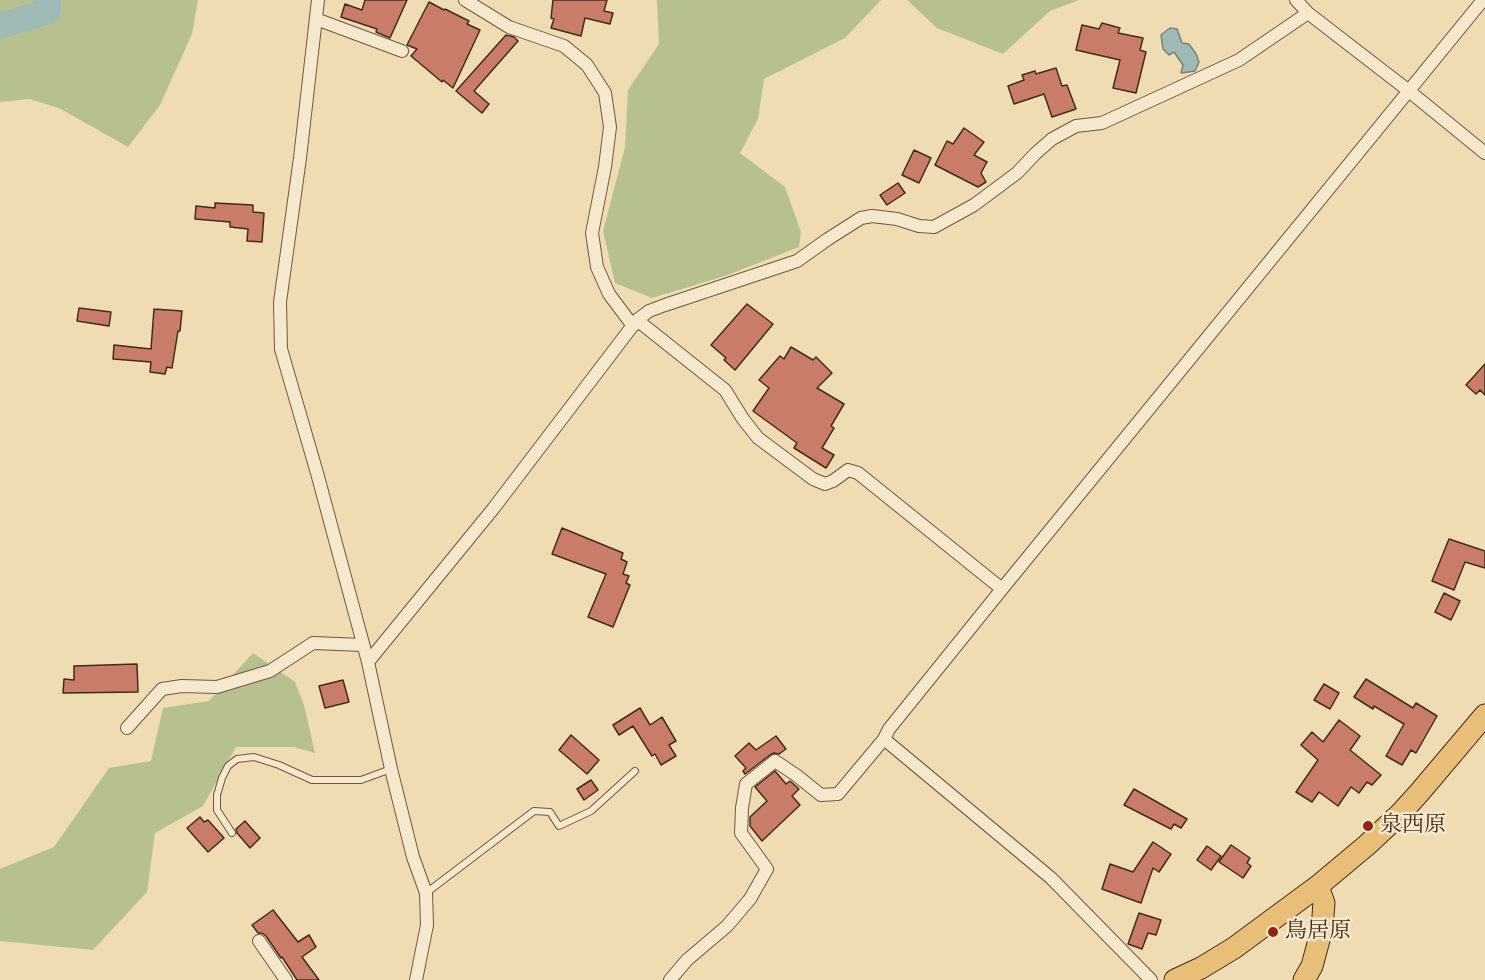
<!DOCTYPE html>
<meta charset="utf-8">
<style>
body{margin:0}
canvas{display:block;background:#efdcb2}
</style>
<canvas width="1485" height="980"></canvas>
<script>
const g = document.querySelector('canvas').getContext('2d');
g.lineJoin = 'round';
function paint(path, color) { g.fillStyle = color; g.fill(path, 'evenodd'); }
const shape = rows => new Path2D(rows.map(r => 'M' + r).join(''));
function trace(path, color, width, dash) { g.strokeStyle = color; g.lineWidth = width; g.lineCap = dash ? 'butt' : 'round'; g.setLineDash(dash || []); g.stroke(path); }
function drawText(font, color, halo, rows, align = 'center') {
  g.font = font + ' "IM FELL DW Pica","Noto Serif JP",serif'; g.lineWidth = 5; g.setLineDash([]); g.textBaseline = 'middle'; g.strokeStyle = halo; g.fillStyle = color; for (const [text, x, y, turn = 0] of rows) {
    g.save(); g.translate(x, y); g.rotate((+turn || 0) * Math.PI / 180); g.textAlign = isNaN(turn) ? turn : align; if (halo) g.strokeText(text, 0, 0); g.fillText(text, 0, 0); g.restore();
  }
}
paint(shape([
 [0,0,198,0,192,34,160,105,128,147,59,108,29,99,0,102],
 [657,0,881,0,845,38,764,79,758,119,740,153,785,187,801,232,799,247,725,276,652,298,615,283,603,231,625,147,628,90,659,44],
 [907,0,1079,0,1050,11,1003,54,937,28],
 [253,653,295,682,304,705,315,753,294,747,236,747,203,806,155,833,147,892,93,950,0,941,0,869,54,847,109,768,151,761,163,708,209,701]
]), '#b6c18f');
const water = shape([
 [1170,28,1177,29,1182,43,1189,44,1196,54,1199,62,1195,71,1181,73,1183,65,1174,52,1169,55,1163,49,1161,35,1170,28]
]);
paint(water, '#9fb9b7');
trace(water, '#7b8079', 1.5);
trace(shape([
 [0,26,48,11,48,0]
]), '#9fb9b7', 26);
const building = shape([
 [365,0,407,0,390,38,376,32,377,29,341,17,345,4,362,10,365,0],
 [553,0,607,0,604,11,613,13,610,24,585,18,581,36,551,28,554,19,551,18,553,0],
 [429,2,444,10,445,9,469,21,467,24,480,30,453,88,443,80,442,82,411,56,417,49,407,45,429,2],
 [1102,23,1120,28,1118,33,1143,38,1140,50,1146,52,1136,93,1113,88,1120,60,1076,50,1082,25,1099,29,1102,23],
 [506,35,514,37,518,41,474,91,489,104,482,113,456,91,506,35],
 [1056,68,1062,86,1067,85,1076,109,1052,117,1044,94,1014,104,1008,86,1024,80,1022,75,1035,71,1036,74,1056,68],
 [964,128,984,142,974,155,987,162,981,173,986,182,978,187,935,165,947,141,953,144,964,128],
 [914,150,931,158,919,183,902,175,914,150],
 [898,183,905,193,887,205,880,195,898,183],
 [215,203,253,205,253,212,264,213,262,242,247,241,248,229,230,227,230,222,195,219,196,206,215,208,215,203],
 [747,304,773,324,735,370,724,360,726,358,711,345,747,304],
 [79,308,111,312,109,326,77,321,79,308],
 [154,309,182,311,180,331,178,331,172,368,167,367,165,374,150,372,151,362,113,359,114,345,151,349,154,309],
 [791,347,813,360,816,357,832,373,817,388,844,404,831,426,834,428,822,448,834,455,826,468,794,448,797,443,753,411,769,388,759,380,780,356,784,359,791,347],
 [1485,364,1485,395,1480,390,1476,394,1466,385,1485,364],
 [562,528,623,553,621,559,627,562,623,574,629,576,626,583,630,585,613,627,588,617,606,574,552,554,562,528],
 [1449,539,1485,551,1485,568,1465,562,1454,590,1432,581,1449,539],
 [1444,593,1460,601,1451,620,1435,612,1444,593],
 [137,664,138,692,63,693,64,679,74,680,74,666,137,664],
 [1366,679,1413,708,1416,703,1437,716,1416,753,1411,750,1402,765,1386,756,1404,724,1374,706,1373,709,1354,697,1366,679],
 [343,680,349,702,325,708,319,686,343,680],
 [1324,684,1339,693,1330,709,1314,700,1324,684],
 [640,708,650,725,662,717,676,741,669,745,676,756,661,765,655,754,652,756,633,726,619,735,613,725,640,708],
 [1339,720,1360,736,1350,750,1381,775,1372,785,1367,782,1359,793,1351,787,1338,806,1319,792,1312,802,1296,792,1318,760,1301,745,1312,732,1323,742,1339,720],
 [571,735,599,760,587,774,559,750,571,735],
 [776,736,786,749,779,754,774,753,770,755,745,774,743,771,746,768,735,756,749,743,756,750,776,736],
 [775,771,786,784,790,781,799,789,792,796,800,805,762,841,750,826,750,817,767,801,755,787,775,771],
 [591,780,598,790,584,800,577,789,591,780],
 [1134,789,1187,819,1181,828,1174,824,1171,829,1124,805,1134,789],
 [200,817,204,822,208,820,224,838,208,852,187,828,200,817],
 [245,821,260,838,250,848,237,833,236,829,245,821],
 [1153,842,1171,854,1159,872,1153,868,1141,903,1102,889,1110,864,1133,872,1153,842],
 [1231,845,1250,858,1247,863,1251,866,1243,878,1219,862,1231,845],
 [1207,846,1221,856,1211,870,1197,860,1207,846],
 [273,910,298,942,309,935,316,947,302,957,319,980,297,980,282,957,281,958,266,936,262,933,258,933,252,925,273,910],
 [1139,913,1161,920,1156,935,1148,933,1142,949,1128,944,1139,913]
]);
paint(building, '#c97d68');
trace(building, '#452b1b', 1.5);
const lane = shape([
 [232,833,217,810,217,795,222,778,228,766,237,759,254,757,279,765,312,780,361,780,391,769],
 [426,893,534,811,550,812,559,826,591,811,635,771]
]);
const street = shape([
 [318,0,300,158,280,302,281,349,317,473,368,662,391,769,413,857,426,893,427,925,416,980],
 [465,0,509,27,564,46,587,65,605,93,610,127,605,167,592,233,597,267,609,294,633,326],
 [1296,0,1308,13,1409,91,1485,153],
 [316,19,402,51],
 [637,320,725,390,743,419,758,438,813,479,825,484,833,481,848,470,858,473,1002,589],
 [368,662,493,509,637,320,649,311,665,305,797,261,828,239,861,218,872,216,897,219,919,226,934,227,974,205,1017,173,1036,153,1052,139,1076,126,1102,123,1239,60,1308,13],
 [127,728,162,689,182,686,217,687,270,671,313,643,363,645],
 [259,941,286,980],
 [670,980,687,960,727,926,750,899,767,869,741,833,742,808,746,784,775,761,796,775,821,795,838,794,884,739],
 [1151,980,1051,878,884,739,889,729,1002,589,1483,0]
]);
const highway = shape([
 [1175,980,1201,968,1234,948,1318,886,1367,845,1400,814,1419,793,1485,715],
 [1304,980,1312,966,1322,929,1324,903,1318,886]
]);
trace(lane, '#705741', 8);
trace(street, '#705741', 14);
trace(highway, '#452b1b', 23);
trace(lane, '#f5e8cd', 6);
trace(street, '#f5e8cd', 12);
trace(highway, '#e8be79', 21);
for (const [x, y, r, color] of [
 [1368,826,6,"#8f2418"],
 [1273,932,6,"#8f2418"]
]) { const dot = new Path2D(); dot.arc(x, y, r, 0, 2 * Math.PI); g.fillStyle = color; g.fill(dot); trace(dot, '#f5e8cd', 2); }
drawText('22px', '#452b1b', '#f5e8cd', [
 ["泉西原",1380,826],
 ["鳥居原",1285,932]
], 'left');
</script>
